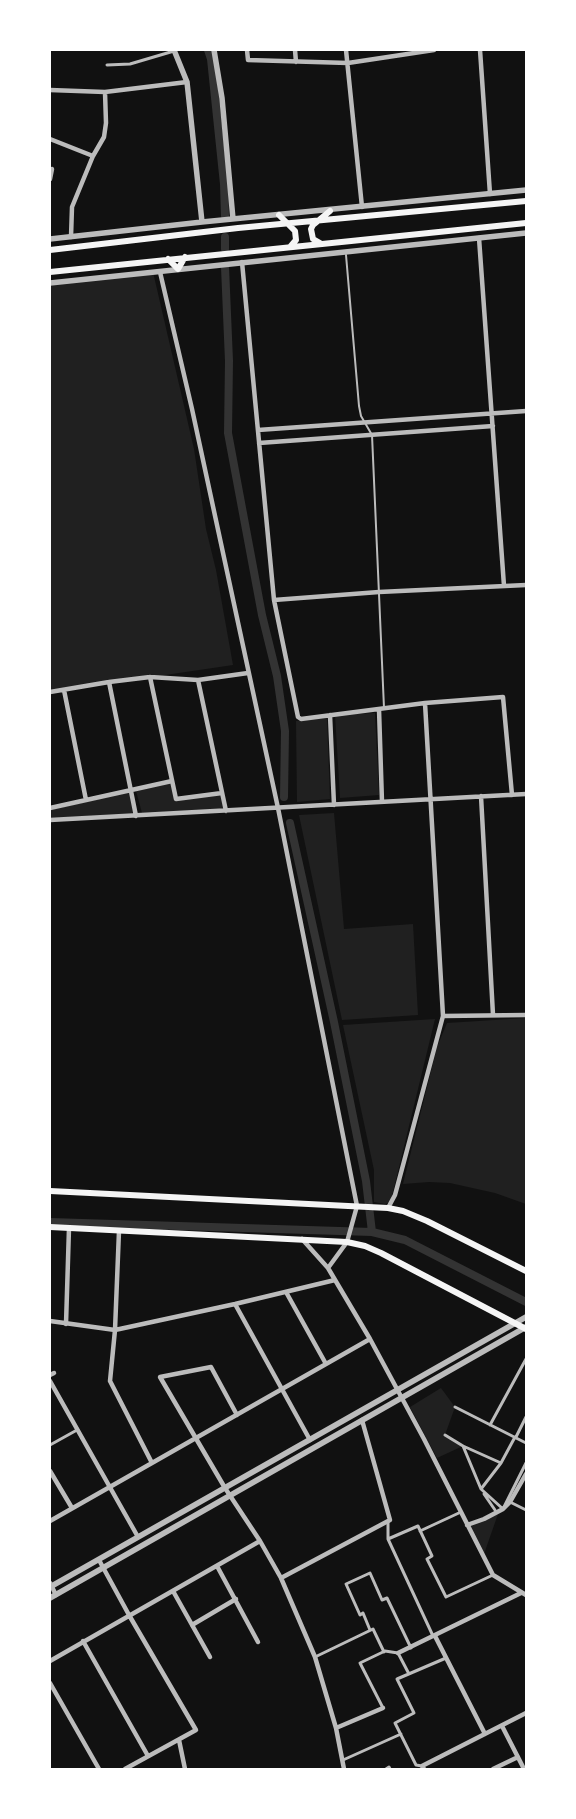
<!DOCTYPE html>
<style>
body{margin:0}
#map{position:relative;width:576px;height:1819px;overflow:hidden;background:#111;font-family:"IBM Plex Sans",sans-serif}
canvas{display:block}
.frame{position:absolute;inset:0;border:51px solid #fff;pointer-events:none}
</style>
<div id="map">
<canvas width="576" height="1819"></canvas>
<div class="frame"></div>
</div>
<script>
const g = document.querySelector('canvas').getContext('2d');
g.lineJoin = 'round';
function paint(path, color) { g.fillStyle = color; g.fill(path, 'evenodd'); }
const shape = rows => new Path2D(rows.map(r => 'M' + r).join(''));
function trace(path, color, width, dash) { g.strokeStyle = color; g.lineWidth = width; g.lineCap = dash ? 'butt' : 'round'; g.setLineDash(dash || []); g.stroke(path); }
paint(shape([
 [153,272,194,449,206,529,216,570,233,665,50,692,50,284],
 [375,713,379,795,340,798,335,715],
 [327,718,330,799,297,802,296,721],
 [174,783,178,800,223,795,226,809,142,813,136,791],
 [131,792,136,813,51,818,50,810],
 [334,813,344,929,413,924,418,1015,342,1020,299,815],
 [526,1018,526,1204,495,1193,450,1183,429,1182,403,1184,437,1047,447,1023],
 [435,1019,392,1196,390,1202,385,1204,374,1202,374,1170,343,1025],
 [441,1388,455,1407,445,1435,463,1446,437,1458,410,1407],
 [498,1514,484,1554,469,1526]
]), '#202020');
trace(shape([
 [208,50,211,59,224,184,225,216],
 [225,237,225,249],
 [225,267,229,361,228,433,262,615,277,676,285,731,284,797],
 [290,823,334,1022,366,1181,372,1232],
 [50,1222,372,1232,405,1240,526,1302]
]), '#333', 8);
trace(shape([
 [346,255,359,406,361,416,372,435,384,708]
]), '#bcbcbc', 2);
trace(shape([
 [107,65,130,64,174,51],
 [455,1407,526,1443],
 [490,1425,526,1359],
 [445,1435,463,1446,501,1463],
 [515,1437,501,1463,481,1489,503,1509,526,1463],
 [516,1437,526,1417],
 [50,1445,77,1430],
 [463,1446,481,1489],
 [484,1494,495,1510],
 [510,1502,526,1510],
 [388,1521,388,1539,433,1636],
 [420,1531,461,1512],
 [388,1539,418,1526,432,1556,427,1559,446,1597,493,1575],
 [370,1630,363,1613,360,1615,346,1584,370,1573,382,1600,387,1598,411,1648],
 [315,1657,373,1629,384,1652],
 [383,1708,360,1663,385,1651,398,1653,409,1674],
 [343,1760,401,1734],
 [422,1766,416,1765,395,1723,414,1713,397,1679,446,1658],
 [386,1769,389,1767,390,1769]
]), '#bcbcbc', 3);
trace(shape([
 [247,50,248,60,348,63,434,50],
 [295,50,296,62],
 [346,50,362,207],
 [480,50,490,194],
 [50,90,105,92,187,82],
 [50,139,93,156],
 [50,179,52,169],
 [71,237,72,207,93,156,104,137,106,123,105,92],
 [479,238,504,586],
 [242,262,274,600,298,717,301,719,425,703,503,697,512,795],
 [160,272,192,409,278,808,357,1206,347,1242,328,1268],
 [258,430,526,411],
 [259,443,493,426],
 [274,600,379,592,526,585],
 [150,677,176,799,222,793],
 [198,680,226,811],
 [109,682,136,816],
 [64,690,86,800],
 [50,692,109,682,150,677,198,680,248,673],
 [379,709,382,802],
 [330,715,334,805],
 [481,796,493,1015],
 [50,808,172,781],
 [50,820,526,794],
 [443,1016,526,1015],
 [388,1208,395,1195,443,1016,425,703],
 [119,1231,115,1330,110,1381,152,1463],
 [302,1239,328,1268,370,1339,424,1439,493,1575,526,1595],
 [286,1292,326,1364],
 [235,1304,310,1440],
 [50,1321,115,1330,235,1304,335,1280],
 [66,1324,69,1228],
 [50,1375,54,1373],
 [50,1381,138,1537],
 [237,1415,211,1367,160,1377,225,1488,260,1541,281,1578,315,1657,336,1728,344,1769],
 [50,1471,72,1508],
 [50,1521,370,1339],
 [467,1525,484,1519,503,1509,510,1502,526,1474],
 [99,1560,129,1615,196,1730,125,1769],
 [217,1566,258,1642],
 [281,1578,390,1520,362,1420],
 [50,1583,56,1595],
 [173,1591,210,1657],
 [192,1625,236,1599],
 [435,1636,485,1734],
 [83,1641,148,1756],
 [398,1653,521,1593],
 [50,1661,260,1541],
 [50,1683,99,1769],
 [502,1726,524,1769],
 [336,1728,383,1708],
 [179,1740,185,1769],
 [424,1769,422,1766,526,1713],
 [493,1769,518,1757]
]), '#bcbcbc', 4.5);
trace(shape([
 [174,50,187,82,202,222],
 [214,50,222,98,233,219],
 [50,239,202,222,526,190],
 [50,283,526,233],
 [50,1587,526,1317],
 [50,1598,526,1327]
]), '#bcbcbc', 5.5);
trace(shape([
 [279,215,295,231,296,240,290,247],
 [320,243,313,239,311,229,313,225,330,211],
 [50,250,238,228,526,201],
 [168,259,178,269,185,257],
 [50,272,526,223],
 [50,1191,388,1208,403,1211,427,1221,526,1271],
 [50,1227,347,1242,365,1246,381,1253,526,1329]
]), '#f5f5f5', 6);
</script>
